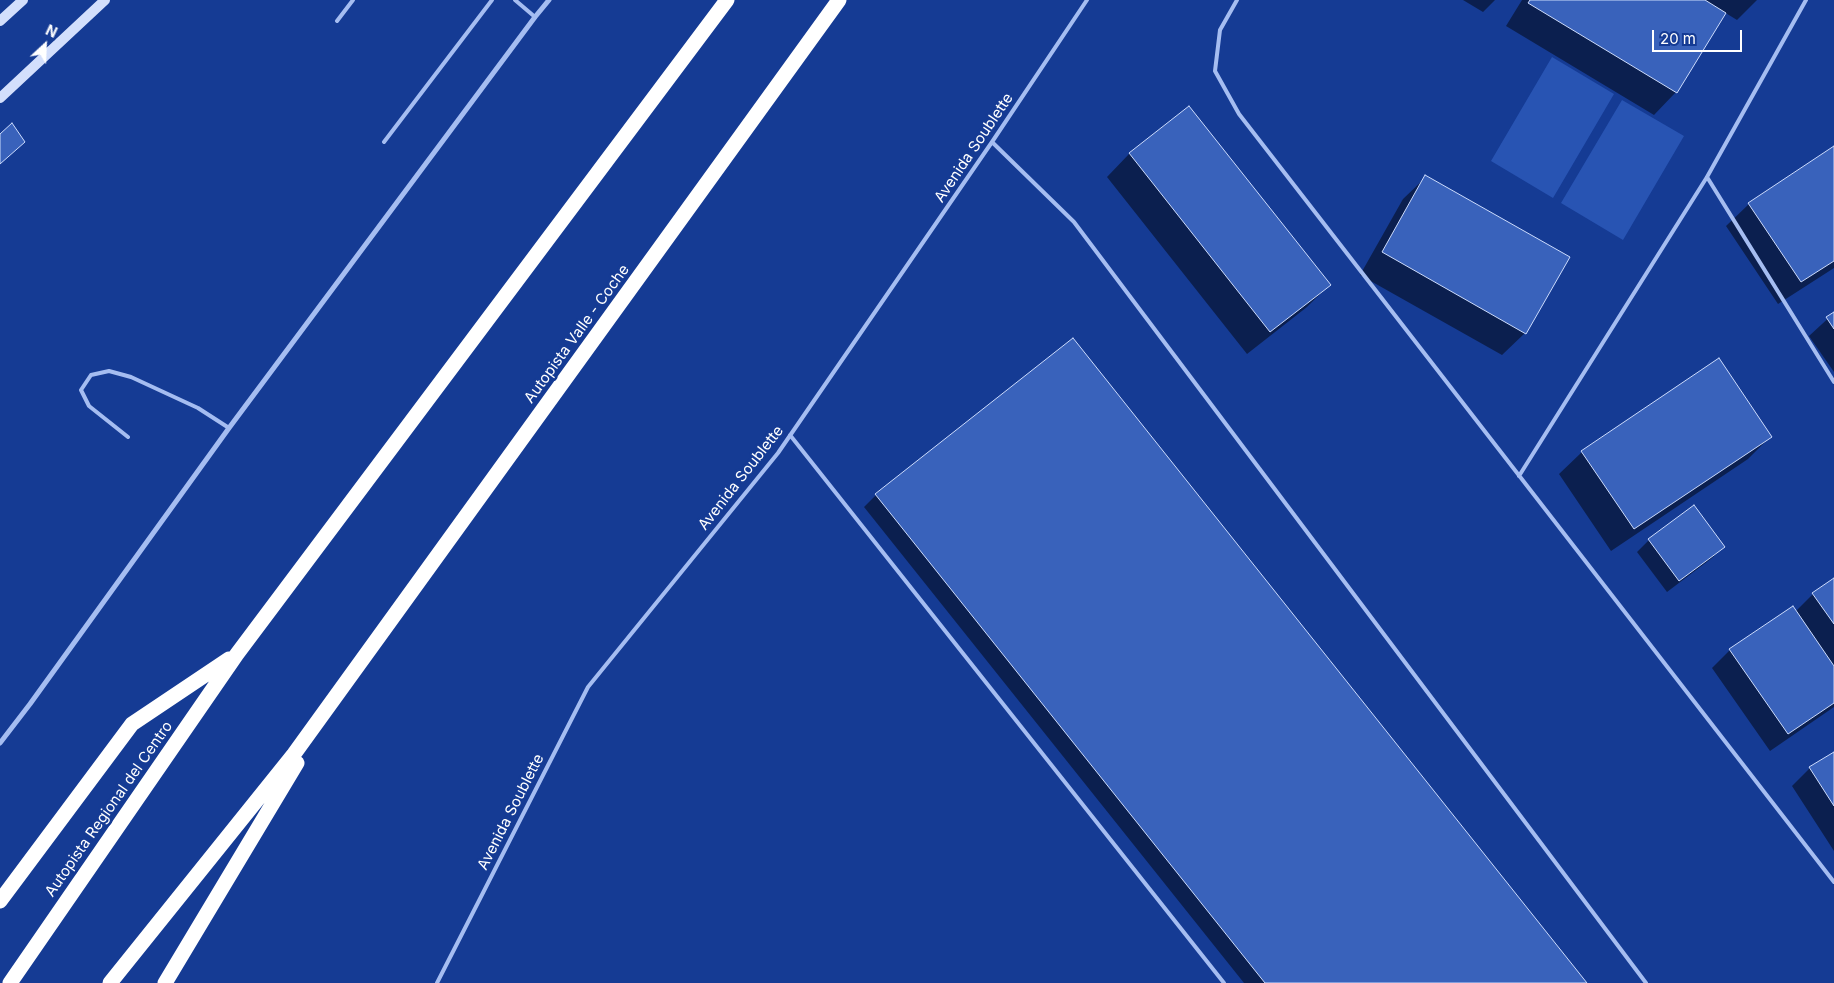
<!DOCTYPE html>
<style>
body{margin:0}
#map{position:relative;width:1834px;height:983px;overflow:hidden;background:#153b94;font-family:Inter,sans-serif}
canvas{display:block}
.north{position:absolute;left:20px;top:20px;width:50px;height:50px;-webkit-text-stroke:4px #153b94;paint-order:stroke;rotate:25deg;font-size:14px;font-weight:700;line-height:20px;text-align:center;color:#fff}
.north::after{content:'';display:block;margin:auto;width:18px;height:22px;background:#fff;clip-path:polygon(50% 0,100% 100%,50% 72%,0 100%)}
.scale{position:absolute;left:1652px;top:30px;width:90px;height:22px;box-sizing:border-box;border:2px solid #fff;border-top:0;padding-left:6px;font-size:15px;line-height:18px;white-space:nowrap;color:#fff;-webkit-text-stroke:4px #153b94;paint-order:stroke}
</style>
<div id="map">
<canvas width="1834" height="983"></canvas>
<div class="north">N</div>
<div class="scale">20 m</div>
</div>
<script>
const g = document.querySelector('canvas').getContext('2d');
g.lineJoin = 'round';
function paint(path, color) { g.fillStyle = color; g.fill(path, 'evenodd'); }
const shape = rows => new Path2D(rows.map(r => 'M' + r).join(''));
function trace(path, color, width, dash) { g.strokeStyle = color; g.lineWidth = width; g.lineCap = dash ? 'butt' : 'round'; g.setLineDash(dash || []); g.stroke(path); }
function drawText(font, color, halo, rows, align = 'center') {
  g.font = font + ' Inter,sans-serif'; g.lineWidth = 5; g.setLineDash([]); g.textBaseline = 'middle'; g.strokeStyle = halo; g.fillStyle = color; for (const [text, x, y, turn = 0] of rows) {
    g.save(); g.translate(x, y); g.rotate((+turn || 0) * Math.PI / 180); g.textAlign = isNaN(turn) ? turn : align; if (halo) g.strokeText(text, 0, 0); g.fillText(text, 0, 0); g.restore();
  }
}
paint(shape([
 [1552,57,1614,94,1553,198,1491,161],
 [1622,100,1684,136,1623,240,1561,203]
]), '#2854b3');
paint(shape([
 [1463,0,1495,0,1483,12],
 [1522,0,1757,0,1737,20,1724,12,1676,92,1654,115,1506,26],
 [1188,108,1329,285,1307,307,1247,354,1107,177,1129,154],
 [1834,148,1834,268,1778,304,1726,226,1749,204],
 [1426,177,1525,333,1502,355,1360,275,1403,199],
 [1834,313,1834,372,1809,336],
 [1072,340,1585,983,1244,983,864,507,876,495],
 [1771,436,1748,459,1611,551,1559,474,1582,452],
 [1649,540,1724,546,1712,558,1667,592,1637,552],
 [1834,579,1834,707,1770,751,1712,668,1730,650,1792,608,1795,612,1813,594],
 [1834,753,1834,851,1792,786,1810,768]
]), '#0007');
const building = shape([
 [1530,0,1705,0,1726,13,1677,93,1528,3,1530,0],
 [1189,106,1331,285,1270,332,1129,153,1189,106],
 [12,123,25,142,0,164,0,134,12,123],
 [1834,146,1834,261,1801,282,1748,203,1834,146],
 [1425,175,1570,257,1526,334,1382,252,1425,175],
 [1834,312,1834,329,1826,317,1834,312],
 [1073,338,1587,983,1265,983,875,494,1073,338],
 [1719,358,1772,437,1634,529,1581,451,1719,358],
 [1694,505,1725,547,1679,581,1648,539,1694,505],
 [1834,578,1834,624,1812,593,1834,578],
 [1793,606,1834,666,1834,703,1788,734,1729,649,1793,606],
 [1834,752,1834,806,1809,767,1834,752]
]);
paint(building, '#3962bb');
trace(building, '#ccdbfc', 1);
trace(shape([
 [515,0,535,17],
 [1237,0,1220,30,1215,71,1239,114,1834,882],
 [337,21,353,0],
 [384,142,492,0],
 [992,142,1074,222,1646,983],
 [1707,177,1834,382],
 [790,435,1224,983],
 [128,437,89,406,81,390,91,375,109,371,131,377,198,408,229,428],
 [1519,476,1707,177,1806,0],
 [437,983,588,687,778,453,992,142,1087,0]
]), '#a5bdf1', 4);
trace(shape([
 [0,743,30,704,229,428,535,17,549,0]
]), '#a5bdf1', 5);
trace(shape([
 [0,21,23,0],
 [0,98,105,0]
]), '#d3dffc', 10);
trace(shape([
 [0,901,132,724,229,659],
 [10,983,237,654,727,0],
 [110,983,294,754,839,0],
 [165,983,297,763]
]), '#fff', 15);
drawText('15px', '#fff', '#153b94', [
 ["Avenida Soublette",974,148,-56],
 ["Autopista Valle - Coche",577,334,-54],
 ["Avenida Soublette",741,478,-52],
 ["Autopista Regional del Centro",109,809,-55],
 ["Avenida Soublette",511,812,-63]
]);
</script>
